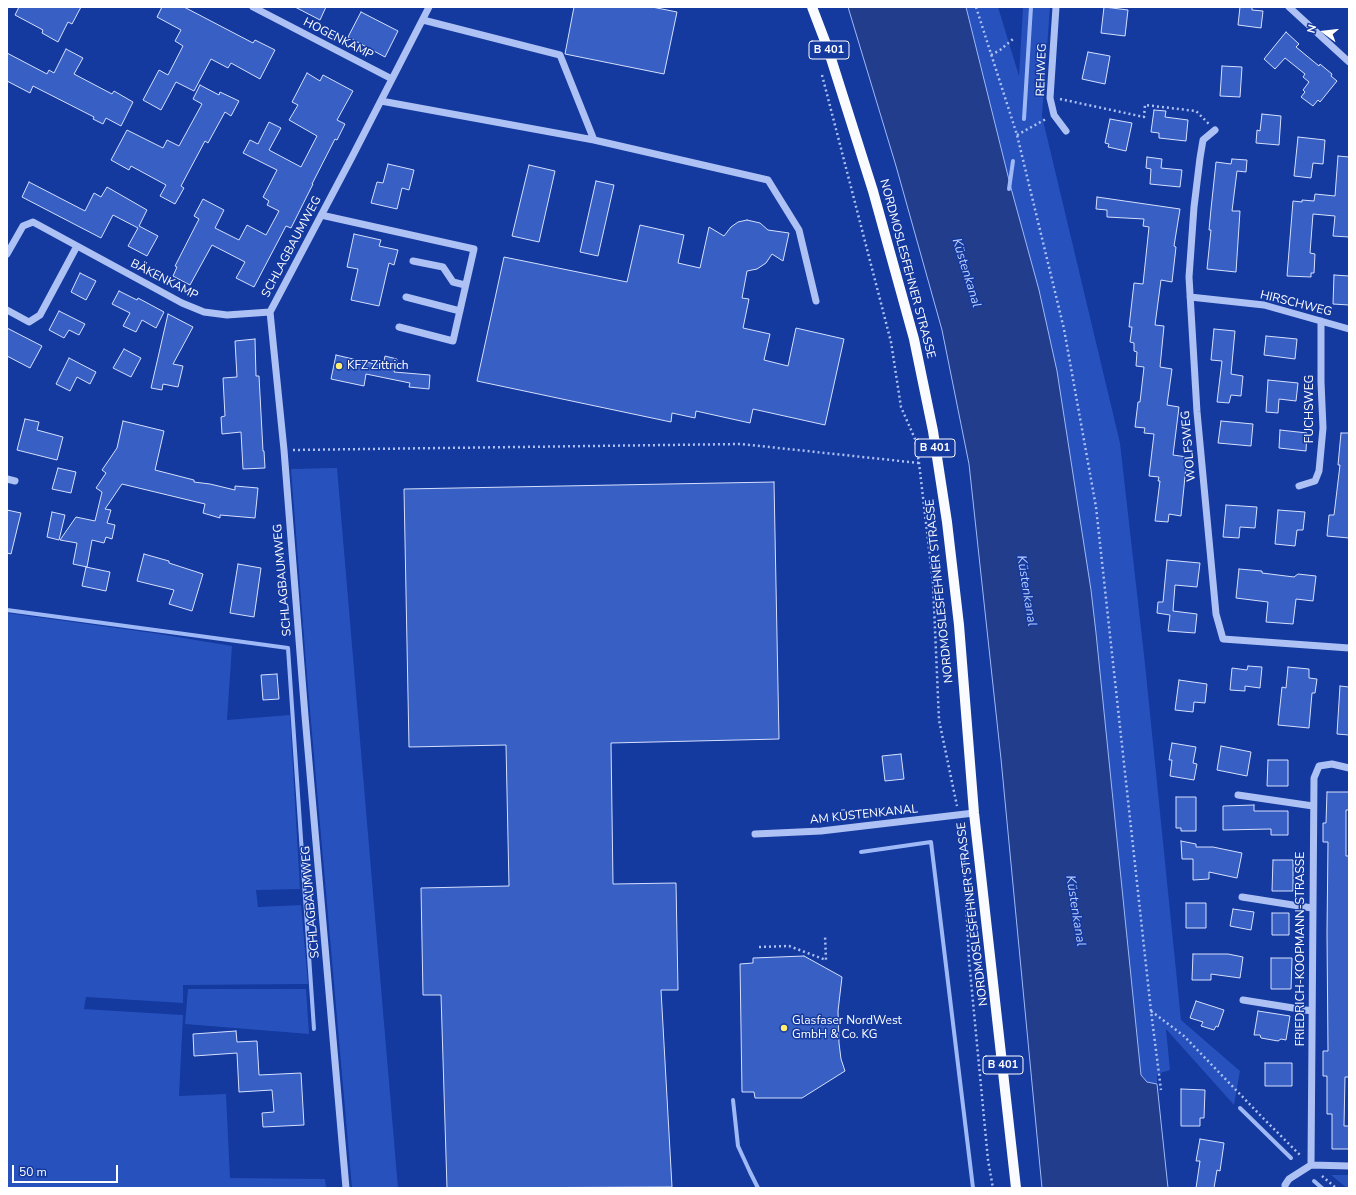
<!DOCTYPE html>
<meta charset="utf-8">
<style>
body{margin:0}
#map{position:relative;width:1356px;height:1195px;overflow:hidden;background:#14399f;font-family:"Nunito Sans",sans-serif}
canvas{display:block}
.frame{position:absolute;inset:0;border:8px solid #fff;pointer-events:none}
.north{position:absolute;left:1304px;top:12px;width:40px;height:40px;-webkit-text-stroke:3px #14399f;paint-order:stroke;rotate:285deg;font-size:11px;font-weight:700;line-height:16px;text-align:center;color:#fff}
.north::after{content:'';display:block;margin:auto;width:14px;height:18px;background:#fff;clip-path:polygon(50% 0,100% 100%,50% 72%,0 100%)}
.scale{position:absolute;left:12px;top:1165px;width:106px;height:18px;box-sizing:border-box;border:2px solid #fff;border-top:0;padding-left:5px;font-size:12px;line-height:14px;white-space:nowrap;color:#fff;-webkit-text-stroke:3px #14399f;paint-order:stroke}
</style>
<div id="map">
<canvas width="1356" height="1195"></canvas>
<div class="frame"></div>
<div class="north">N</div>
<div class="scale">50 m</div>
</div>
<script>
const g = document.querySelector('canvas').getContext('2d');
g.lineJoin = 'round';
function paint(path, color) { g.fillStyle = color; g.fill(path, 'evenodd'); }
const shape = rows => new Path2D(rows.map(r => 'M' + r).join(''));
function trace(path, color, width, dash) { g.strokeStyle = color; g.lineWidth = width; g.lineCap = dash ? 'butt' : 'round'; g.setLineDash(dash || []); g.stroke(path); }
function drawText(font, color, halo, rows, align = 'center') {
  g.font = font + ' "Nunito Sans",sans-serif'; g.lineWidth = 3; g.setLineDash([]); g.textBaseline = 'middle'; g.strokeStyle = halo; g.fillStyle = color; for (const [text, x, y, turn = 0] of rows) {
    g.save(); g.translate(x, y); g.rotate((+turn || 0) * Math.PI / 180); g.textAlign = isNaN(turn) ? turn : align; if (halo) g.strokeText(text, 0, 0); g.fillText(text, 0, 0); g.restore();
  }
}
paint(shape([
 [966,7,998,7,1019,76,1023,7,1050,7,1042,116,1120,443,1145,664,1181,1020,1240,1071,1234,1105,1166,1029,1170,1070,1157,1074,1157,1084,1147,1082,1141,1075,1096,633,1057,371,1039,290,1011,188],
 [337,468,398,1188,352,1188,307,676,291,469],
 [7,613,153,633,232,646,227,720,290,715,300,889,256,890,258,907,301,905,308,984,183,985,183,1003,86,997,84,1009,183,1015,179,1096,226,1094,230,1178,325,1179,326,1188,7,1188],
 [188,989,306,989,309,1034,185,1024],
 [1331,1175,1349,1175,1349,1188,1347,1188]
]), '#2751bd');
const water = shape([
 [848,7,966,7,1011,188,1039,290,1057,371,1091,590,1096,633,1141,1075,1147,1082,1157,1084,1168,1188,1042,1188,1001,759,969,464,942,330,896,166,848,7]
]);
paint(water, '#223d8b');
trace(water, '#9fb9f7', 1);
trace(shape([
 [1024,119,1031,7],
 [1009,189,1013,161],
 [7,610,288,648,314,1029],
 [861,852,931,842,973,1188],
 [733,1100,738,1146,750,1172,758,1188],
 [1240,1108,1291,1158],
 [1314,1181,1322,1188]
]), '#9fb9f7', 4);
const building = shape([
 [19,7,81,7,72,24,68,22,58,42,42,33,43,30,15,15,19,7],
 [162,7,184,7,253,43,255,40,275,50,260,79,231,63,228,68,211,59,194,91,176,82,161,110,143,100,159,70,168,75,183,46,175,41,181,30,157,17,162,7],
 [295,7,326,7,320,20,295,7],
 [574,7,652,7,677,12,664,74,565,54,574,7],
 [1104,7,1128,10,1125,36,1101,33,1104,7],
 [1240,7,1252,7,1252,10,1263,11,1261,28,1238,25,1240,7],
 [361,12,398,31,385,57,348,37,361,12],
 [1286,32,1299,44,1296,47,1319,66,1320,64,1332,74,1331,76,1337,81,1320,102,1318,100,1313,106,1301,97,1305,92,1303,90,1309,82,1303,77,1305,74,1285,58,1275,69,1264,59,1286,32],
 [66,49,83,58,74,74,112,94,114,91,133,102,121,126,106,118,103,124,93,119,94,117,33,86,30,93,7,81,7,53,47,74,49,70,54,73,66,49],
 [1088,52,1110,56,1105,84,1082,79,1088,52],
 [1222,66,1242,67,1240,97,1220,96,1222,66],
 [307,73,320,81,323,75,353,91,337,120,345,124,337,140,335,139,312,184,313,184,291,228,286,226,254,287,236,278,245,262,212,245,190,285,173,276,177,267,175,266,199,219,194,216,203,199,224,210,215,228,239,240,247,225,266,235,279,211,267,205,269,201,263,197,277,170,243,153,250,140,258,144,269,122,281,128,269,150,301,167,317,136,289,120,298,105,292,102,307,73],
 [200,85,219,95,220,92,239,101,231,116,225,112,208,143,205,141,181,186,184,188,175,204,160,196,166,185,131,166,129,170,111,160,127,130,163,148,167,140,179,146,202,104,193,99,200,85],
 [1154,110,1166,111,1165,117,1188,120,1186,141,1159,138,1159,133,1151,132,1154,110],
 [1262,114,1281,116,1279,145,1256,143,1257,130,1260,131,1262,114],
 [1110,119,1132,123,1126,151,1108,147,1109,144,1105,143,1110,119],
 [1298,137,1325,140,1323,164,1313,163,1311,178,1294,176,1298,137],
 [1338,156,1349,157,1349,237,1333,236,1335,216,1313,214,1310,253,1315,254,1314,273,1311,273,1311,277,1287,276,1293,201,1302,202,1302,200,1314,201,1315,194,1335,196,1338,156],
 [1147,157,1162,159,1161,168,1182,170,1180,187,1150,184,1151,169,1146,168,1147,157],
 [1232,159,1247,160,1246,172,1237,171,1232,211,1240,211,1236,272,1207,269,1211,230,1209,230,1211,209,1216,162,1231,164,1232,159],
 [388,164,414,170,409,190,402,188,397,209,371,203,377,182,383,183,388,164],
 [529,165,555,171,539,242,512,236,529,165],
 [596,181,614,185,598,256,580,252,596,181],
 [29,182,85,211,94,193,101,197,107,187,147,210,139,226,158,236,147,256,128,246,138,228,113,215,101,238,22,197,29,182],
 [1097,197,1180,209,1174,246,1176,247,1172,282,1161,280,1155,325,1164,326,1160,367,1172,369,1167,405,1179,407,1173,455,1187,457,1181,516,1169,514,1168,522,1155,521,1160,481,1158,481,1159,477,1149,476,1154,434,1144,433,1145,428,1135,427,1138,402,1140,402,1144,367,1136,366,1137,352,1134,351,1134,343,1130,342,1132,327,1129,327,1134,283,1143,284,1149,227,1143,226,1144,219,1107,217,1107,210,1096,209,1097,197],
 [747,220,760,223,768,230,789,233,783,261,772,254,766,263,757,269,747,271,742,298,749,299,743,328,770,334,764,360,788,366,796,328,844,339,825,425,753,409,750,423,696,411,695,418,672,413,671,422,477,381,504,257,627,282,640,225,684,235,678,263,700,268,709,227,724,236,731,227,738,222,747,220],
 [354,234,381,240,379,246,398,250,394,265,389,263,379,306,351,300,358,269,347,267,354,234],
 [80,273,96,281,86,300,71,292,80,273],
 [1334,275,1349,276,1349,305,1333,304,1334,275],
 [119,291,137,300,138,298,164,312,156,328,142,320,136,332,123,326,130,313,112,304,119,291],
 [59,311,85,324,79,335,69,330,64,338,49,330,59,311],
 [168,314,193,327,173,364,183,366,178,387,163,384,162,390,151,388,168,314],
 [7,328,42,346,30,368,7,356,7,328],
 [1214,329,1235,331,1231,374,1243,376,1241,396,1231,395,1229,403,1217,402,1222,361,1211,360,1214,329],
 [1266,336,1297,339,1295,359,1264,355,1266,336],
 [255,339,256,376,259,376,263,451,264,451,265,468,243,469,241,432,222,434,221,417,225,416,223,378,237,377,235,341,255,339],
 [124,349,141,358,131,377,113,368,124,349],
 [336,355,383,366,385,356,397,359,394,372,430,375,429,389,409,387,410,383,366,374,364,386,331,379,336,355],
 [69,358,96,372,90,384,77,377,70,391,56,384,69,358],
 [1268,380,1298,383,1296,401,1279,399,1278,413,1266,412,1268,380],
 [25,419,39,422,37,430,63,437,57,460,17,450,25,419],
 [123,421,164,431,155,470,194,480,194,482,210,484,235,490,235,486,258,488,255,518,220,515,220,518,203,513,205,504,122,484,105,509,111,510,107,523,115,525,112,539,106,537,104,543,92,540,87,567,73,564,77,543,60,540,76,517,95,521,102,492,96,488,106,473,102,470,117,448,123,421],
 [1221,421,1253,424,1251,446,1218,443,1221,421],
 [1280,430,1307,433,1306,451,1279,448,1280,430],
 [1341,433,1349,433,1349,538,1327,536,1329,515,1334,515,1340,465,1338,465,1341,433],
 [58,468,76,472,71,493,52,489,58,468],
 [774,482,779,739,611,743,613,884,676,883,678,990,661,990,672,1187,447,1188,441,995,423,995,421,888,509,886,506,745,409,747,404,489,774,482],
 [1226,505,1257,507,1255,528,1240,527,1239,538,1223,537,1226,505],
 [7,510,21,513,11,554,7,553,7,510],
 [1278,510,1305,512,1303,530,1297,530,1295,546,1275,544,1278,510],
 [52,512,65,515,59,540,47,537,52,512],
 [144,554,169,561,169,563,203,574,192,611,169,604,174,590,137,581,144,554],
 [1167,560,1200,563,1197,587,1175,585,1173,611,1197,614,1195,633,1168,631,1170,615,1157,613,1158,602,1163,602,1167,560],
 [238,564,261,568,254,617,230,613,238,564],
 [86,567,110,572,106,591,82,586,86,567],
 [1239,569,1262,571,1262,573,1294,577,1298,574,1316,576,1313,601,1296,599,1293,624,1266,622,1268,602,1236,598,1239,569],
 [1248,666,1262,667,1260,688,1245,686,1245,691,1230,690,1232,668,1247,670,1248,666],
 [1288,667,1309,669,1309,678,1317,679,1315,693,1312,693,1309,728,1278,725,1282,687,1286,688,1288,667],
 [277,674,279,699,263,700,261,675,277,674],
 [1179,680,1207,684,1205,703,1194,702,1193,712,1175,710,1179,680],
 [1340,686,1349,687,1349,735,1337,734,1340,686],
 [1172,743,1196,747,1193,763,1197,764,1194,780,1170,776,1172,760,1169,760,1172,743],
 [1221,746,1251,752,1247,776,1217,770,1221,746],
 [901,754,904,779,885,781,882,756,901,754],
 [1268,760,1288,760,1288,786,1267,786,1268,760],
 [1327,792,1349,792,1349,810,1346,810,1346,856,1349,856,1349,1077,1345,1077,1344,1126,1349,1126,1349,1149,1332,1149,1332,1114,1327,1114,1327,1076,1323,1076,1323,1051,1328,1051,1327,933,1328,842,1323,842,1323,823,1326,823,1327,792],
 [1176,797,1196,797,1196,831,1181,831,1181,828,1176,828,1176,797],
 [1254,805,1254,811,1288,811,1288,835,1271,835,1271,829,1223,830,1223,806,1254,805],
 [1181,841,1196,844,1196,847,1213,847,1242,853,1237,878,1209,872,1209,879,1193,880,1193,859,1182,859,1181,841],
 [1273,860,1293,860,1293,891,1272,891,1273,860],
 [1186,903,1206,903,1206,928,1186,928,1186,903],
 [1233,909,1254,912,1251,930,1230,926,1233,909],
 [1272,913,1289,913,1289,935,1272,935,1272,913],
 [1193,954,1228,954,1243,957,1240,978,1211,974,1211,980,1192,980,1193,954],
 [804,956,842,977,838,1011,839,1043,841,1059,845,1071,802,1098,755,1098,754,1092,742,1092,740,964,753,963,753,958,804,956],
 [1271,958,1292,958,1291,989,1271,989,1271,958],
 [1196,1001,1224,1010,1218,1027,1216,1026,1214,1030,1201,1026,1203,1022,1190,1018,1196,1001],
 [1258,1011,1290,1016,1286,1040,1281,1039,1278,1041,1261,1038,1260,1035,1254,1035,1258,1011],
 [236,1031,237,1042,257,1041,259,1075,301,1073,304,1125,263,1127,262,1113,274,1112,272,1090,239,1092,237,1053,194,1056,193,1034,236,1031],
 [1265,1063,1292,1063,1292,1086,1265,1086,1265,1063],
 [1181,1089,1205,1090,1204,1118,1200,1118,1200,1126,1181,1126,1181,1089],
 [1200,1139,1224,1143,1220,1171,1217,1170,1214,1188,1196,1188,1200,1161,1196,1161,1200,1139]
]);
paint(building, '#385fc4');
trace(building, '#d5e0fd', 1);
trace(shape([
 [976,7,1017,135,1064,329,1096,507,1151,1011,1161,1090],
 [991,55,1000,50,1013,39],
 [822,75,891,342,901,407,915,439,919,463,933,583,939,720,957,806],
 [1060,99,1144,117,1145,105,1196,111,1209,124],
 [1017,135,1046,119],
 [293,450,741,444,919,463],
 [961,825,963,840,969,960,988,1160,993,1188],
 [759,947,789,946,826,960,825,935],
 [1151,1011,1184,1036,1261,1116,1301,1156],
 [1322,1176,1336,1188]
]), '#adc1f4', 2.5, [2, 3]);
trace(shape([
 [253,7,392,79],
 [1056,7,1050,98,1054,115,1066,131],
 [1289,7,1349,62],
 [423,20,560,55,594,140,768,180,799,230,816,301],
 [381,101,594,140],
 [1215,130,1203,140,1200,158,1194,207,1189,277,1197,412,1216,614,1223,639,1349,648],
 [321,215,474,249,453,341,399,327],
 [7,254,23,226,33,222,182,303,204,312,227,315,270,312],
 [413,261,443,267,453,282,465,285],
 [406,297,460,311],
 [1190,297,1264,305,1349,329],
 [7,310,29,322,40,315,77,246],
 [7,479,15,481],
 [1299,486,1315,481,1319,471,1323,428,1321,382,1321,321],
 [1349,768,1332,764,1319,766,1314,778,1311,1165,1349,1166],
 [1238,795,1313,806],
 [755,834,821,831,974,813],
 [1242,897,1312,908],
 [1243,1000,1312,1011],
 [346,1188,305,716,284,450,270,312,352,157,429,7],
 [1285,1188,1285,1185,1289,1179,1311,1165]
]), '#adc1f4', 7);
trace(shape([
 [812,7,828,49,873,191,914,339,933,431,947,522,959,625,974,813,1016,1188]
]), '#f9fbff', 10);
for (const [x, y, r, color] of [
 [339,366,4,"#ffee6f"],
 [784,1028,4,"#ffee6f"]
]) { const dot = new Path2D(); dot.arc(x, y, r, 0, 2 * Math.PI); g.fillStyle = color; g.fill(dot); trace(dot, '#14399f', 1.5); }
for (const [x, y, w] of [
 [829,50,40],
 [935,448,40],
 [1003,1065,40]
]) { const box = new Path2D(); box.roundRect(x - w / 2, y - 9, w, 18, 3); g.fillStyle = '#14399f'; g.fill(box); trace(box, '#fff', 1); }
drawText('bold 11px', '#fff', null, [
 ["B 401",829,50],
 ["B 401",935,448],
 ["B 401",1003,1065]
]);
drawText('12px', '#fff', '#14399f', [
 ["HOGENKAMP",338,39,27],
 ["REHWEG",1042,70,-88],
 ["SCHLAGBAUMWEG",292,247,-62],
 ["NORDMOSLESFEHNER STRASSE",907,269,75],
 ["BÄKENKAMP",164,280,27],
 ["HIRSCHWEG",1296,304,14],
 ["FUCHSWEG",1310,409,-90],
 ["WOLFSWEG",1189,446,-95],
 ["SCHLAGBAUMWEG",283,580,-95],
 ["NORDMOSLESFEHNER STRASSE",940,591,-96],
 ["AM KÜSTENKANAL",864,815,-6],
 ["SCHLAGBAUMWEG",311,902,-95],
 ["NORDMOSLESFEHNER STRASSE",973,914,-97],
 ["FRIEDRICH-KOOPMANN-STRASSE",1301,949,-90]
]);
drawText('12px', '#fff', '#14399f', [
 ["KFZ Zittrich",347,366],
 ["Glasfaser NordWest",792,1021],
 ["GmbH & Co. KG",792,1035]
], 'left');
drawText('italic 13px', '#b9ccfa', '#14399f', [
 ["Küstenkanal",966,273,73],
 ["Küstenkanal",1026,591,81],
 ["Küstenkanal",1075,911,81]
]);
</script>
